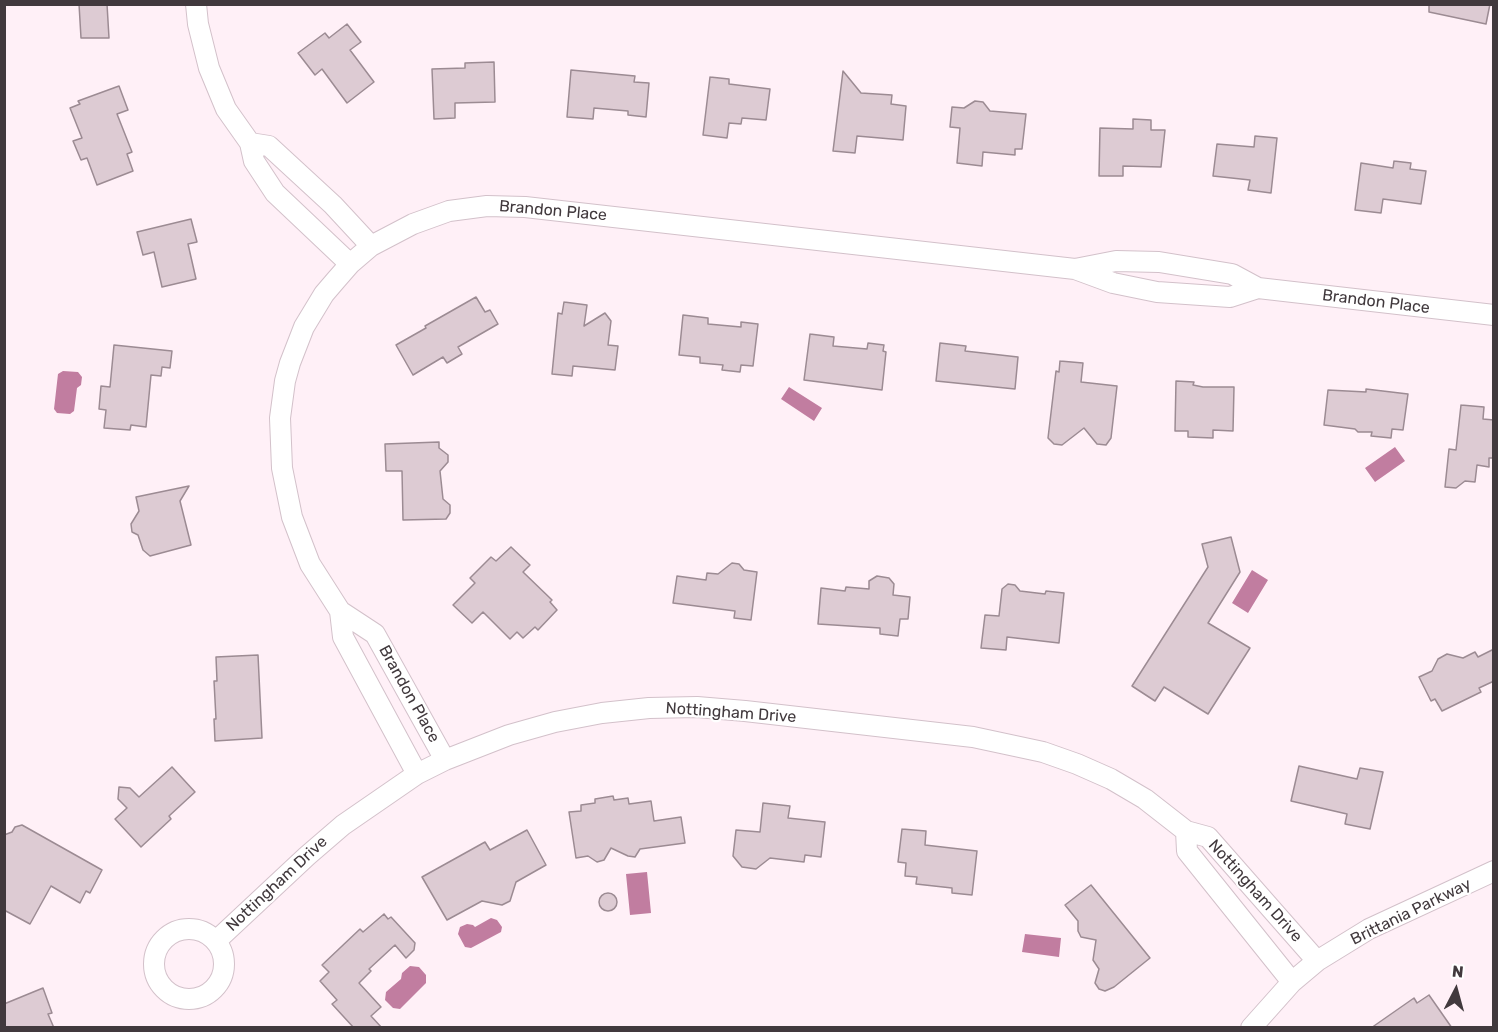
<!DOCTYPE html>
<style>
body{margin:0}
#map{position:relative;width:1498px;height:1032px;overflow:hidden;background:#fff0f7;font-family:Rubik,sans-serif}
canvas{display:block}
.frame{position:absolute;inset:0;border:6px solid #41393d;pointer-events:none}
.north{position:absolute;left:1426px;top:960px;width:60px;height:60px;-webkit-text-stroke:4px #fff;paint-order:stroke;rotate:6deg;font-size:16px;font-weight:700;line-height:24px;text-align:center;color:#41393d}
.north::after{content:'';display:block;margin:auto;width:21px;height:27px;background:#41393d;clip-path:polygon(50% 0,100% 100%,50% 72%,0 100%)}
</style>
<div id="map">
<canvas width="1498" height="1032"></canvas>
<div class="frame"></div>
<div class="north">N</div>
</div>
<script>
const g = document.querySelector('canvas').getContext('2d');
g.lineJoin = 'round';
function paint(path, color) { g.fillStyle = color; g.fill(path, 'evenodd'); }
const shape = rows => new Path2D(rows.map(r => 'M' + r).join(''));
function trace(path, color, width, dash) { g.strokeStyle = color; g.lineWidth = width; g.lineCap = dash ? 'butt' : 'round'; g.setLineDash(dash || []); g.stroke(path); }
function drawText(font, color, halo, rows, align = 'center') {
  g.font = font + ' Rubik,sans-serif'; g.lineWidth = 4.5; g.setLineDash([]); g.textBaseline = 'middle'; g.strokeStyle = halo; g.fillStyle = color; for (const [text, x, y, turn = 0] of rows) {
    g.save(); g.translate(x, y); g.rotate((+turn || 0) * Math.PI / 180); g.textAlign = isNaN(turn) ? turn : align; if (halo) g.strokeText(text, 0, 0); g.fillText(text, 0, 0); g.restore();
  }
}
paint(shape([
 [63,371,78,372,82,377,81,385,77,388,74,411,70,414,57,413,54,409,58,374],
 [789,387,822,408,814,421,781,399],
 [1395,447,1405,461,1375,482,1365,468],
 [1252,570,1268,580,1248,613,1232,603],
 [647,872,651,913,630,915,626,874],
 [491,918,497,920,502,927,501,932,471,948,465,947,458,934,460,927,467,924,473,925,475,927],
 [1025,934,1061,938,1059,957,1022,952],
 [410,966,419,967,426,975,426,983,400,1009,393,1008,385,1000,386,992,401,979,402,973]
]), '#c17da0');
const building = shape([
 [79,4,107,4,109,38,81,38,79,4],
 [1429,4,1490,4,1486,24,1429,12,1429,4],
 [347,24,361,42,350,50,374,82,347,103,322,69,315,75,298,53,325,33,329,38,347,24],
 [494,62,495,102,455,103,455,118,434,119,432,69,465,68,465,63,494,62],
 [571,70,635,76,634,82,649,83,646,117,628,115,628,111,594,108,593,119,567,117,571,70],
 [843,71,861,93,892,95,891,104,906,106,903,140,857,136,855,153,833,151,843,71],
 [710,77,729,79,729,84,770,89,766,120,742,118,741,124,729,123,727,138,703,135,710,77],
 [119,86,128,110,117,114,132,152,127,154,133,171,97,185,87,158,81,160,73,141,82,138,70,108,80,104,78,101,119,86],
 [975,101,983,102,990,111,1026,114,1022,149,1015,149,1015,155,983,152,982,166,957,163,960,128,950,127,952,107,964,108,975,101],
 [1133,119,1151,120,1151,130,1165,130,1161,167,1123,166,1123,176,1099,176,1100,128,1133,129,1133,119],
 [1255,136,1277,138,1271,193,1248,190,1250,180,1213,176,1217,144,1254,147,1255,136],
 [1394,161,1411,163,1410,169,1426,171,1421,204,1383,199,1381,213,1355,210,1361,163,1393,168,1394,161],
 [191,219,197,242,188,244,196,279,162,287,154,252,143,255,137,232,191,219],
 [476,297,485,312,490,310,498,324,458,347,462,354,447,363,443,357,413,375,396,345,426,328,425,326,476,297],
 [564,302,587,305,584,326,605,313,611,321,608,345,618,346,615,370,573,366,572,376,552,374,558,313,562,314,564,302],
 [683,315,708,318,708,324,741,327,741,322,758,324,753,366,741,365,740,372,722,370,723,365,700,363,700,357,679,355,683,315],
 [810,334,834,337,833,346,867,349,868,343,884,345,883,351,886,352,882,390,804,380,810,334],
 [940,343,966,346,965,351,1018,357,1015,389,936,381,940,343],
 [114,345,172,351,170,368,162,367,161,376,151,375,146,427,131,425,130,430,104,428,106,410,99,409,101,386,110,387,114,345],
 [1060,361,1083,363,1081,382,1117,386,1111,438,1106,445,1097,444,1084,428,1062,445,1054,444,1048,438,1056,371,1059,372,1060,361],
 [1176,381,1194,382,1193,385,1203,387,1234,387,1233,431,1213,430,1213,438,1188,437,1188,431,1175,431,1176,381],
 [1366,389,1408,394,1403,430,1392,429,1391,438,1371,436,1372,432,1358,432,1355,429,1324,425,1328,390,1366,392,1366,389],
 [1461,405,1484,407,1483,419,1494,420,1494,458,1489,458,1489,467,1477,465,1475,482,1465,481,1456,488,1445,487,1449,449,1456,450,1461,405],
 [439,442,439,448,448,455,448,462,440,471,443,499,450,505,450,513,446,519,403,520,402,471,386,471,385,444,439,442],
 [189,486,180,501,191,545,150,556,143,550,138,535,132,532,131,524,139,511,136,497,189,486],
 [1231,537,1240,572,1208,623,1250,648,1208,714,1164,687,1155,701,1132,686,1208,567,1202,544,1231,537],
 [511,547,530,565,523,572,552,600,550,602,557,610,538,630,535,627,523,638,517,632,510,639,483,612,472,623,453,605,475,583,470,578,491,557,496,561,511,547],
 [732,563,739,564,744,570,757,572,751,620,734,618,735,611,673,603,677,576,706,580,707,573,718,574,732,563],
 [877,576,889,578,894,584,893,595,910,597,908,619,900,619,898,636,880,634,880,628,818,624,821,588,845,591,846,587,869,589,869,581,877,576],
 [1008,584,1015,585,1020,591,1045,594,1046,591,1064,593,1059,643,1007,637,1006,650,981,648,985,615,999,616,1002,589,1008,584],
 [1494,649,1494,681,1479,688,1481,692,1442,711,1435,699,1431,701,1419,677,1432,671,1438,659,1447,654,1463,658,1475,652,1478,657,1494,649],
 [258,655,262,738,215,741,214,719,216,719,214,681,217,681,216,657,258,655],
 [1299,766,1357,779,1360,768,1383,772,1370,829,1345,824,1347,814,1291,801,1299,766],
 [172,767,195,792,169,816,171,819,141,847,115,819,127,808,118,799,119,787,130,788,139,797,172,767],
 [613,796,614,800,628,798,629,804,651,801,654,821,681,817,685,843,640,849,635,857,628,856,611,848,604,860,597,862,588,856,576,858,569,812,581,811,581,805,595,803,595,799,613,796],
 [763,803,790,806,788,818,825,822,821,857,805,855,804,862,770,858,756,869,742,867,733,856,736,830,760,832,763,803],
 [22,825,102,870,90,893,86,891,80,903,51,886,30,924,4,910,4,835,12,832,15,827,22,825],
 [902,829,926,831,925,845,977,851,972,895,952,893,952,888,916,884,917,877,905,876,906,863,898,862,902,829],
 [527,830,546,865,516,882,510,901,502,905,482,901,447,920,422,877,485,842,490,850,527,830],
 [1091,885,1150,958,1114,987,1105,991,1099,989,1095,983,1099,969,1093,960,1096,940,1081,937,1078,931,1078,921,1065,905,1091,885],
 '599 902a9 9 0 1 1 18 0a9 9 0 1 1-18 0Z',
 [384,914,388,919,391,917,415,943,414,950,406,958,395,945,369,969,371,971,359,983,381,1007,371,1016,382,1028,354,1028,332,1004,337,1000,320,981,329,972,322,965,360,929,363,932,384,914],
 [43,988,52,1013,48,1014,54,1028,4,1028,4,1004,43,988],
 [1429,995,1452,1028,1371,1028,1414,998,1417,1003,1429,995]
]);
paint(building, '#ddcbd3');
trace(building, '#9c8b93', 1.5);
const street = shape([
 [196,4,198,24,209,68,226,109,250,143,254,161,275,193,350,264],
 [250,143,269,146,333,205,371,246],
 [1075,269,1116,261,1159,262,1232,274,1258,288,1494,315],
 [340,611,343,637,417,774],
 [445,760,375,634,340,611,310,564,292,517,282,468,280,418,285,381,290,363,304,327,324,294,336,280,350,264,371,246,413,224,449,211,487,206,525,207,1075,269,1113,283,1157,292,1230,297,1258,288],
 [1186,831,1187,851,1292,982],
 '154 964a35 35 0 1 1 70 0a35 35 0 1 1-70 0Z',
 [216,941,307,856,343,825,417,774,445,760,509,735,555,722,602,713,649,708,697,707,745,711,973,737,1043,752,1077,764,1111,779,1145,799,1186,831,1208,837,1317,961],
 [1251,1028,1292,982,1317,961,1369,929,1494,871]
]);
trace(street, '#d3c1ca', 22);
trace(street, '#fff', 20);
drawText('16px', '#41393d', '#fff', [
 ["Brandon Place",553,211,5],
 ["Brandon Place",1376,302,7],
 ["Brandon Place",409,694,61],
 ["Nottingham Drive",731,713,4],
 ["Nottingham Drive",277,884,-43],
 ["Nottingham Drive",1255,891,48],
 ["Brittania Parkway",1411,912,-26]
]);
</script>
